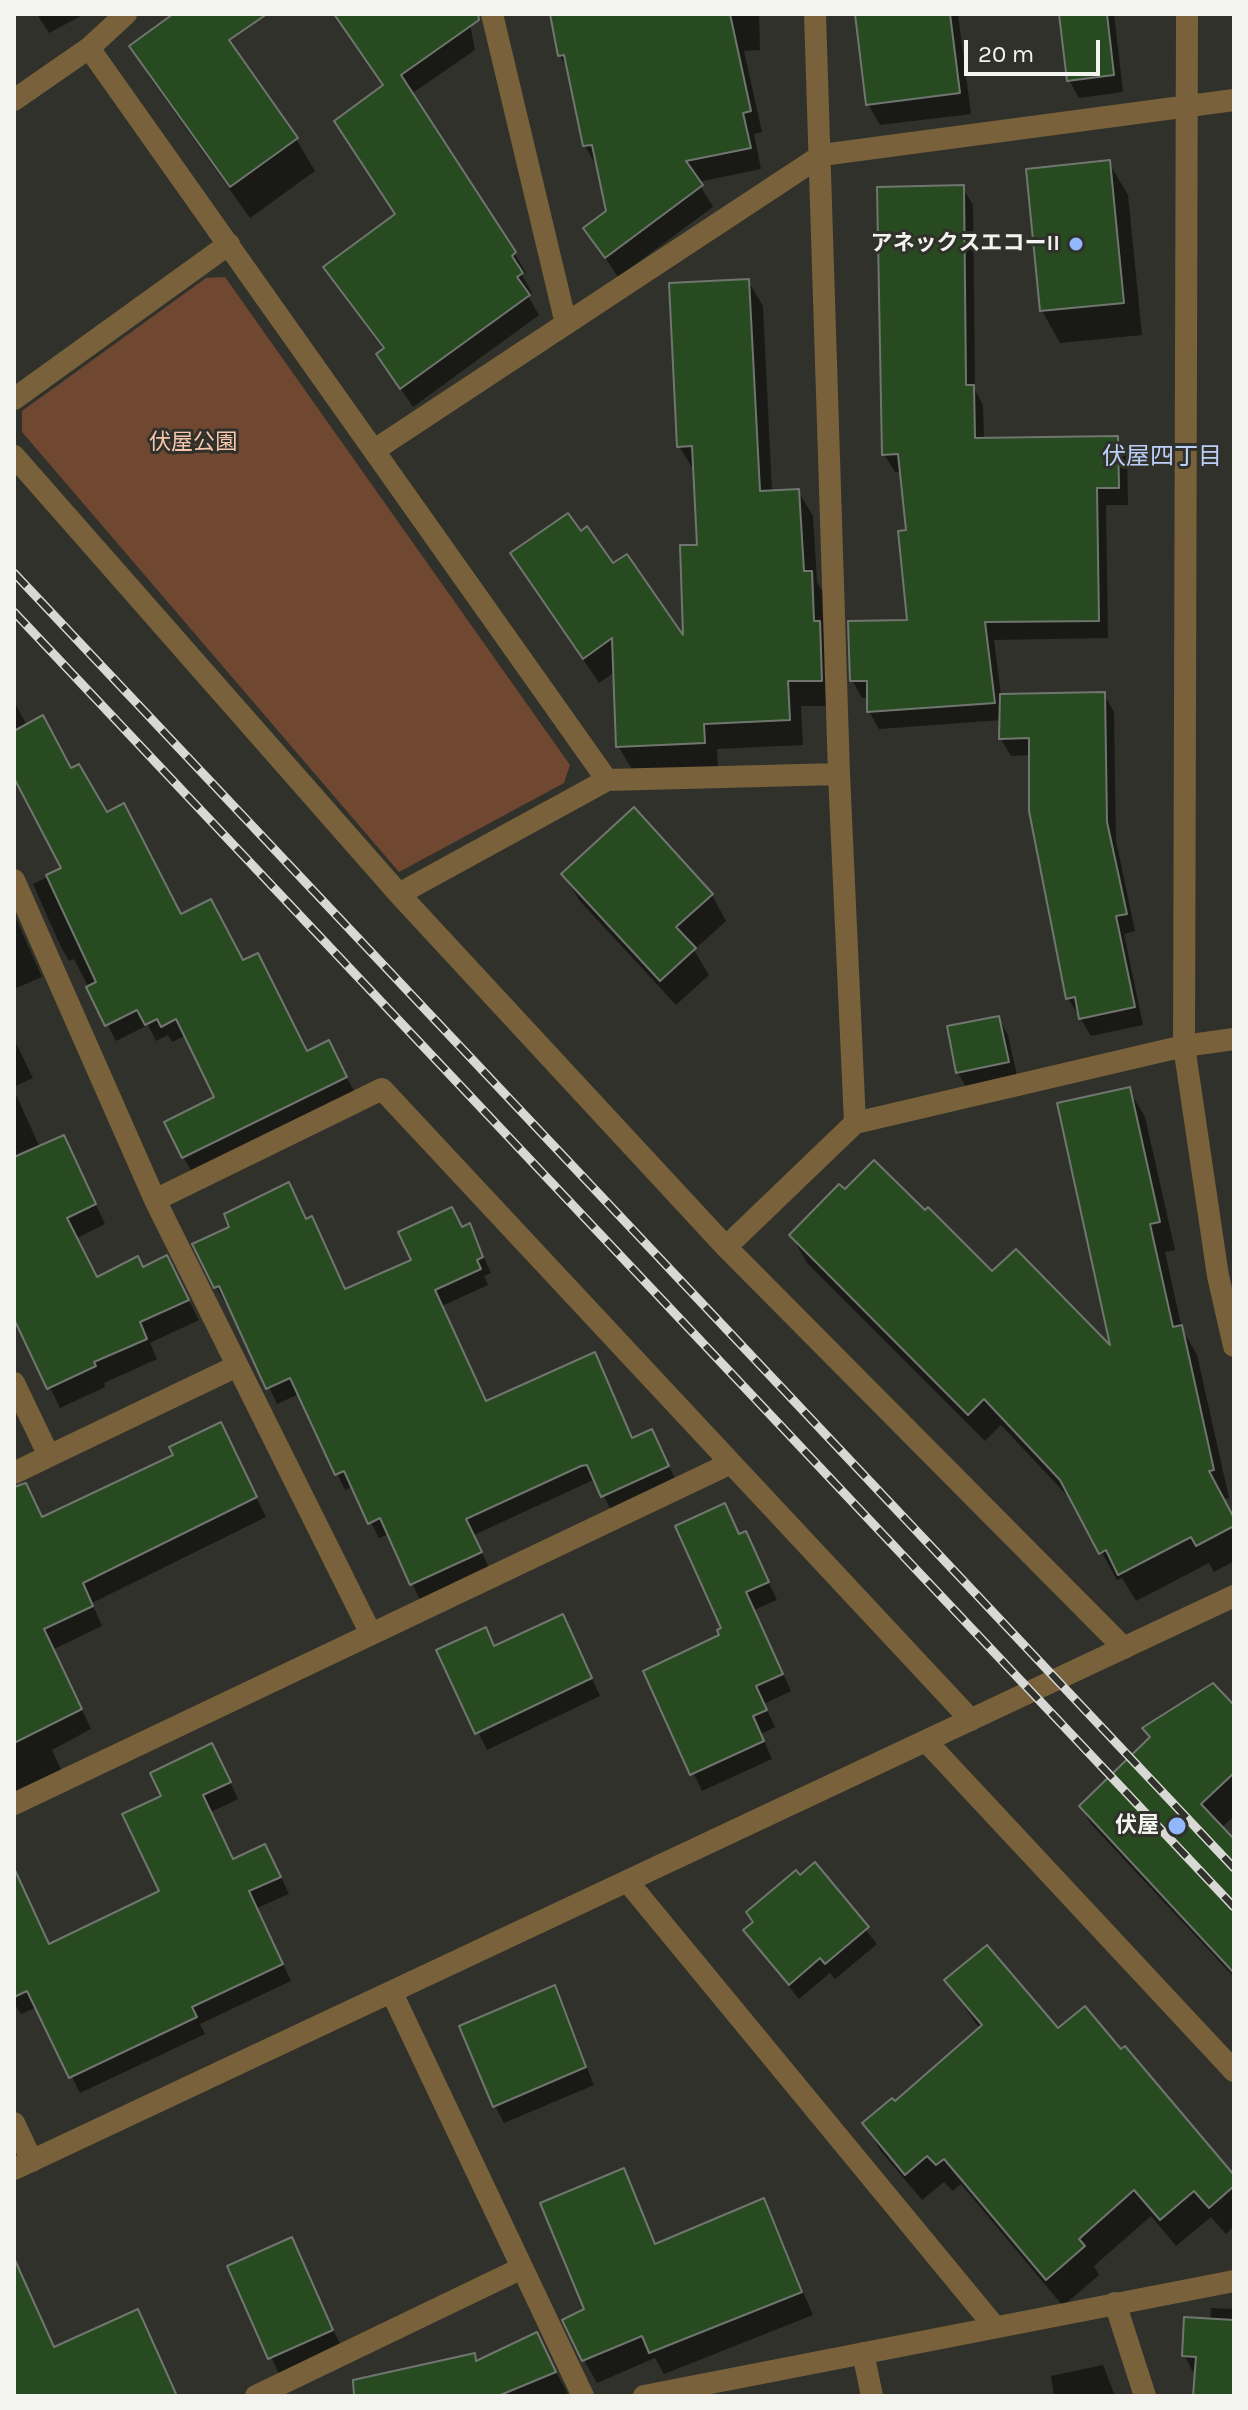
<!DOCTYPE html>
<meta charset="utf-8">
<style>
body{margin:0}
#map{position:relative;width:1248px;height:2410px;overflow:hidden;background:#30312a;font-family:Karla,sans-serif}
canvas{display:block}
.frame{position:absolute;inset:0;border:16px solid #f3f4ef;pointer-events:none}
.scale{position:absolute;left:964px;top:40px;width:136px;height:36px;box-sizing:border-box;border:4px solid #f3f4ef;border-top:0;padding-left:10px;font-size:24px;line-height:28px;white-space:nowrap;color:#f3f4ef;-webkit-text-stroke:6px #30312a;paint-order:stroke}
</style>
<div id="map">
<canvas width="1248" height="2410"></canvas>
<div class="frame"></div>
<div class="scale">20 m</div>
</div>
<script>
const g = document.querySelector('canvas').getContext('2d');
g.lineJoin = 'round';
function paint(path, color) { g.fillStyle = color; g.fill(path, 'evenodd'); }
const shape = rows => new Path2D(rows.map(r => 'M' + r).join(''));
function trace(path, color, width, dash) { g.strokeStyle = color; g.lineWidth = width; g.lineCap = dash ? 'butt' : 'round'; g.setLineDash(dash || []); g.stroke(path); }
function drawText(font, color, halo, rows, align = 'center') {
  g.font = font + ' Karla,"Noto Sans JP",sans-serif'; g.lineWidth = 6; g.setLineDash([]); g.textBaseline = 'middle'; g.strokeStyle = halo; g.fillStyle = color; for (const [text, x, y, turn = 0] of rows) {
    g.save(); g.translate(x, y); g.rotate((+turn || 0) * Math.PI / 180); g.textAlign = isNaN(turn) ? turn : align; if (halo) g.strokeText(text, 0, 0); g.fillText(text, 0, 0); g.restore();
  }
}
paint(shape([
 [225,277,570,765,564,783,399,872,22,432,22,411,206,278]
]), '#704832');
paint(shape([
 [37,14,82,14,83,15,49,33],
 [177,14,191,14,296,139,315,171,250,218,150,78,132,46],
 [335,14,468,14,475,50,411,94,515,254,526,273,522,275,532,293,528,296,539,315,413,407,378,355,384,351,325,268,396,215,384,86],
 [552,14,759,14,760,50,744,51,762,132,754,134,761,169,698,182,713,207,618,277,586,229,608,212,597,167,585,146,569,71,560,56],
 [857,14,958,14,971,114,880,125,868,104],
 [1061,14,1114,14,1123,92,1079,98,1069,80],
 [1109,163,1128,195,1142,335,1060,343,1042,311],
 [962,187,973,205,975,390,983,405,984,440,1117,438,1127,456,1128,505,1106,505,1108,638,994,640,1001,696,1104,694,1114,712,1116,841,1135,931,1124,934,1143,1025,1091,1036,1068,998,1031,755,1011,756,1001,739,1002,720,879,729,869,711,869,698,862,698,852,680,909,622,909,532,902,472,895,472,884,454],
 [748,281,763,306,772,492,798,491,813,516,817,582,826,598,835,706,801,706,803,745,717,749,718,768,633,771,618,746,616,671,599,683,528,578,580,534,685,642,699,546,694,471,679,446],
 [14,701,27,726,71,771,181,916,243,963,308,1053,337,1059,355,1093,193,1173,183,1157,216,1097,186,1035,172,1042,168,1035,156,1041,148,1025,116,1041,74,959,69,961,60,945,33,884,64,869,14,774],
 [564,874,712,895,726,921,694,950,709,975,676,1005,579,900],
 [14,914,42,977,14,989],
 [998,1018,1008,1035,1018,1080,968,1090,958,1073,949,1028],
 [14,1039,33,1078,14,1087],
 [14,1090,40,1148,74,1158,105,1224,77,1238,97,1279,143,1269,177,1278,199,1320,150,1343,157,1359,104,1383,105,1387,60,1408,14,1313],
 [1129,1090,1145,1117,1175,1250,1165,1252,1182,1329,1197,1355,1229,1498,1223,1499,1234,1520,1234,1561,1214,1572,1209,1563,1136,1601,1122,1578,1117,1580,1075,1504,1001,1425,985,1441,807,1263,791,1235,992,1274,1114,1351],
 [311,1218,346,1291,414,1261,469,1226,491,1273,484,1276,488,1285,442,1306,487,1403,603,1370,633,1440,652,1431,677,1483,612,1512,596,1481,591,1481,474,1535,489,1568,420,1600,389,1534,379,1538,353,1486,345,1490,299,1394,277,1404,228,1301,225,1303,216,1287],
 [220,1424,266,1517,92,1603,102,1626,54,1649,91,1729,52,1750,61,1770,14,1792,14,1524,42,1520,176,1456],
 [745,1533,777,1600,754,1610,791,1691,764,1704,775,1727,761,1734,772,1759,702,1791,646,1672,722,1636,740,1536],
 [485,1630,495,1648,572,1634,600,1696,487,1750,439,1651],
 [1234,1707,1234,1816,1221,1828,1234,1842,1234,1977,1091,1824,1081,1807,1150,1739,1144,1729],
 [221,1762,238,1799,211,1812,234,1861,274,1862,289,1894,257,1908,291,1981,200,2024,205,2034,80,2093,37,2007,21,2014,14,2003,14,1871,50,1946,161,1892,163,1797],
 [814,1865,877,1944,835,1979,830,1973,799,1999,745,1931],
 [947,1981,1058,2031,1234,2178,1234,2226,1226,2234,1211,2217,1176,2246,1151,2216,1094,2266,1099,2275,1063,2306,961,2184,953,2191,944,2182,922,2200,880,2150,865,2124,894,2104,980,2029],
 [554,1988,594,2085,504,2123,495,2106],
 [623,2171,657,2245,763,2201,813,2315,664,2374,655,2358,597,2383,584,2360,587,2310],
 [291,2240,342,2348,280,2376,230,2268],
 [17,2268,55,2349,138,2311,178,2396,14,2396],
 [1211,2308,1234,2309,1234,2396,1197,2396,1198,2372,1193,2372,1184,2355,1210,2320],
 [536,2335,569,2396,365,2396,474,2356,478,2363],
 [1103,2365,1115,2396,1054,2396,1051,2376]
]), '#0007');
const building = shape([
 [173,14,267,14,229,40,298,138,230,187,129,46,173,14],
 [334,14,478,14,479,20,401,75,516,252,512,256,523,273,517,277,530,295,400,389,376,354,384,348,323,267,395,214,334,121,383,85,334,14],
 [550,14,730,14,751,111,743,113,751,148,686,161,703,185,605,258,583,228,606,211,592,145,583,146,564,55,558,56,550,14],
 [855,14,950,14,960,93,866,105,855,14],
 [1059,14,1107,14,1114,75,1067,81,1059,14],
 [1110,160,1124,303,1040,311,1026,169,1110,160],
 [964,185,966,385,974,385,975,438,1118,436,1119,488,1097,488,1099,621,985,622,995,703,867,712,867,681,850,681,848,621,907,620,898,531,906,530,898,454,882,455,877,187,964,185],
 [749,279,760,491,799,489,804,571,812,571,814,621,820,621,822,681,788,681,790,720,704,724,705,743,616,747,612,638,583,659,510,553,568,513,581,531,587,526,613,563,627,554,683,635,680,545,697,545,692,446,677,447,669,283,749,279],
 [1105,692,1107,822,1127,914,1116,916,1135,1007,1079,1019,1075,997,1066,999,1029,811,1029,738,999,739,1000,694,1105,692],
 [43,715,71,768,79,764,107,812,124,803,181,914,211,899,243,960,258,953,307,1051,329,1040,347,1077,182,1158,164,1122,214,1097,176,1019,161,1027,157,1019,145,1025,137,1010,105,1026,86,987,96,982,46,875,61,868,14,778,14,731,43,715],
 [634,807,713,894,676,927,696,948,660,981,561,874,634,807],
 [999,1016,1009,1062,956,1073,947,1026,999,1016],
 [1130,1087,1160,1222,1150,1224,1173,1327,1182,1325,1214,1470,1209,1471,1234,1518,1234,1526,1196,1546,1191,1537,1118,1575,1106,1550,1099,1554,1060,1480,984,1399,968,1415,789,1235,839,1184,845,1189,874,1160,925,1210,928,1207,992,1271,1016,1249,1110,1345,1057,1103,1130,1087],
 [64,1135,96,1204,67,1218,97,1277,138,1256,143,1267,167,1255,189,1300,140,1322,147,1339,94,1362,96,1366,47,1389,14,1319,14,1157,64,1135],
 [289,1182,306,1219,312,1216,345,1289,411,1260,398,1232,452,1207,462,1227,470,1223,483,1257,477,1260,481,1269,435,1290,486,1401,595,1352,632,1438,652,1429,669,1466,601,1497,587,1465,581,1466,466,1519,482,1552,410,1585,380,1518,368,1524,344,1471,335,1475,290,1378,266,1389,219,1286,214,1288,192,1244,229,1227,224,1214,289,1182],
 [221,1422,257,1497,83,1583,93,1606,44,1629,82,1709,14,1743,14,1487,26,1483,42,1517,173,1455,169,1447,221,1422],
 [725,1503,739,1534,746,1531,769,1582,746,1592,783,1674,756,1686,767,1710,753,1716,764,1741,690,1775,643,1671,719,1635,717,1630,721,1628,675,1526,725,1503],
 [563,1614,592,1678,475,1734,436,1650,486,1627,494,1646,563,1614],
 [1213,1683,1234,1705,1234,1773,1201,1804,1234,1839,1234,1973,1079,1806,1150,1737,1142,1728,1213,1683],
 [212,1743,231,1782,203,1795,233,1859,265,1844,281,1877,249,1891,283,1964,192,2007,197,2017,69,2078,27,1991,14,1997,14,1868,49,1944,159,1891,122,1814,161,1796,150,1773,212,1743],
 [815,1862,869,1927,825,1964,820,1958,789,1985,743,1930,753,1922,746,1912,796,1870,800,1875,815,1862],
 [987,1945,1058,2028,1085,2006,1121,2049,1125,2046,1234,2175,1234,2186,1209,2208,1194,2191,1160,2220,1134,2190,1079,2239,1085,2246,1046,2280,944,2159,936,2165,927,2156,905,2175,862,2123,892,2098,895,2101,982,2025,944,1980,987,1945],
 [555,1985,586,2067,493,2107,459,2026,555,1985],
 [624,2168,655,2244,764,2198,802,2292,649,2353,642,2336,582,2361,562,2320,584,2309,540,2203,624,2168],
 [292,2237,333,2330,268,2359,227,2266,292,2237],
 [14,2258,54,2347,138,2309,177,2396,14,2396,14,2258],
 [1184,2317,1234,2320,1234,2396,1193,2396,1196,2357,1182,2356,1184,2317],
 [537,2332,556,2372,498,2396,354,2396,353,2380,475,2353,476,2361,537,2332]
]);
paint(building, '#274a21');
trace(building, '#70766f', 2);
trace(shape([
 [492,14,566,324],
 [815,14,839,774,855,1123],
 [1187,14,1184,1046,1218,1276,1234,1346],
 [89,48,607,780],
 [14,100,89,48,126,14],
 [14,399,229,244],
 [376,449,822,155,1234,100],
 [14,456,399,894,607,780,839,774],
 [14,880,155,1200,371,1634],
 [399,894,726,1247],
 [155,1200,382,1089,731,1463],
 [14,1383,49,1456,14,1473],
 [49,1456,237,1366],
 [1124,1648,726,1247,855,1123,1184,1046,1234,1039],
 [926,1741,1234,2071],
 [14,1804,731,1463,971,1720],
 [628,1882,995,2327],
 [392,1993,583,2396],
 [14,2123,32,2161],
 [1115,2303,1145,2396],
 [863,2353,872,2396],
 [256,2396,522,2268],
 [644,2396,1234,2281]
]), '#78613b', 22);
trace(shape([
 [14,2169,1234,1596]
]), '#78613b', 22);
const rail = shape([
 [14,573,1234,1868],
 [14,612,1234,1907]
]);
trace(rail, '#d8d9d4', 9);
trace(rail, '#30312a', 6, [18]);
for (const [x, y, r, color] of [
 [1076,244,8,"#92b7fd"],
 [1177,1826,10,"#92b7fd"]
]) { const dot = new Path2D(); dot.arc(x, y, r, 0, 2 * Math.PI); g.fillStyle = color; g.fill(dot); trace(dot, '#30312a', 3); }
drawText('bold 22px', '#f3f4ef', '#30312a', [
 ["アネックスエコーII",1060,244],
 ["伏屋",1159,1826]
], 'right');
drawText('22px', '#f6c6ad', '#30312a', [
 ["伏屋公園",193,443]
]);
drawText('24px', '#bbd0f8', '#30312a', [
 ["伏屋四丁目",1162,457]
]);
</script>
